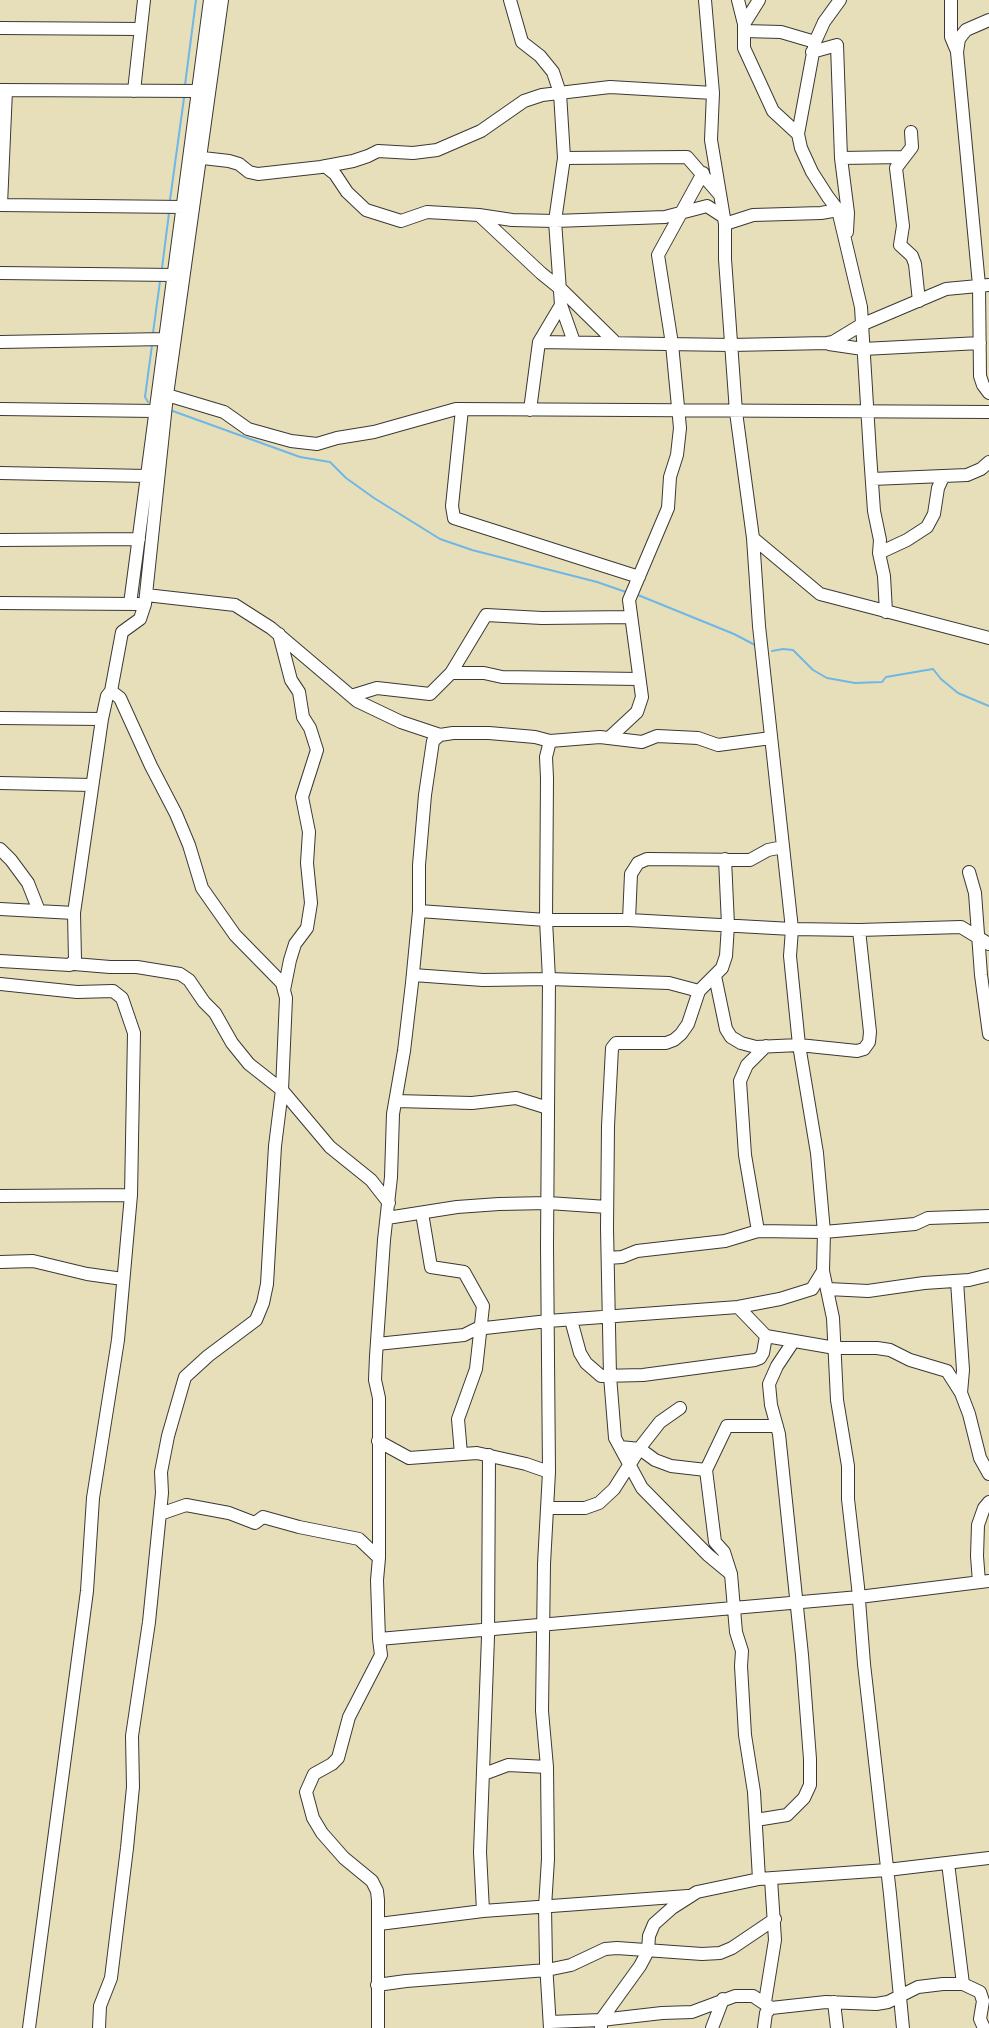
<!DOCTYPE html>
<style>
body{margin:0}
canvas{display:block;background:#e7dfb9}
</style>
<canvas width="989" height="2028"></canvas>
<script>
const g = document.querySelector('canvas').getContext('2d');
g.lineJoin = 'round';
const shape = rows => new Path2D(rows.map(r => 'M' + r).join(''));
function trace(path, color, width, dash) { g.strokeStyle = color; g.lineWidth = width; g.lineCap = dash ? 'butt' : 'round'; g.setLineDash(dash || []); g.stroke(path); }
trace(shape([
 [185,85,196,0],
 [170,200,184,98],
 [162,268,169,213],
 [153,333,160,281],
 [148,402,145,397,152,345],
 [170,410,300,457,330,462,346,478,374,498,440,539,472,550,597,582,626,592],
 [638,595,734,634,755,645],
 [772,651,783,649,793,650,813,670,827,678,855,683,882,682,886,677,933,669,941,679,958,693,989,706]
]), '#6fb7e7', 2);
const minor = shape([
 [510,0,522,42,540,56,553,72,560,93,564,158,555,221,561,305,574,342],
 [705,0,713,93,711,140,725,224,725,259,736,412,753,538,759,626,792,929,790,956,799,1045,817,1153,824,1232,823,1271,833,1318,837,1400,848,1466,848,1499,858,1587,864,1664,890,1894,903,2028],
 [738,0,744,24],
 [759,0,744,24,744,48,773,111,798,134],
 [840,0,824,22,815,42,798,134,801,148,812,172,828,197,838,210,861,307,870,454,874,511,880,540,879,553,884,576,886,612],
 [951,0,951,37,956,49],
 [989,20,966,30,959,39,957,52,979,285,980,376,983,385,989,393],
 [0,28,141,29],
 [744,31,781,32,815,42],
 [812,52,837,45,841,158,848,213,847,232],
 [0,90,198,91],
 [134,91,144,0],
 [911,132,912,147,896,168,903,226,900,245,912,256,915,264,919,301],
 [194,157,229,161,239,164,249,172,258,174,321,167,353,161,368,156,378,151,413,153,437,150,481,131,524,101,542,95,610,87,713,93],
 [564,158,687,157,720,195],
 [841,158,904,157],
 [325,166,335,174,347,192,366,210,401,221,427,212,479,215,512,220,555,221,665,217,707,206,724,217],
 [0,205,183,207],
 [1,205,6,90],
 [479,215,541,273,562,290,616,343],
 [725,224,753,215,821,213,838,210],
 [0,273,174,275],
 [0,342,165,339],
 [539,342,731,345,827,343,833,342,861,325,946,289,989,285],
 [829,344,863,349,980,343],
 [167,395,224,412,248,429,291,441,317,444,337,438,374,432,456,409,989,412],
 [0,409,155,411],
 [462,409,452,506,454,518,639,577],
 [530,410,539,342,561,305],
 [0,473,147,476],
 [872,479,967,475,981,469,989,462],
 [753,538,820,594,989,638],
 [0,540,139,539],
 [879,553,907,540,927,527,934,514,938,488,943,477],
 [146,595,235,605,271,628,357,701,401,722,440,735],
 [0,603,138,604],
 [130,604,210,0],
 [279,634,291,680,299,692,303,717,310,728,317,750,302,797,309,832,307,863,311,903,307,928,295,944,290,960,284,990],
 [451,673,486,615,542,618,630,617],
 [351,696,377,688,430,694,451,673,484,673,502,677,639,679],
 [0,718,102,719],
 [609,738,637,712,642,697,629,600,668,508,670,477,677,455,680,428,672,344,658,255,703,173],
 [550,741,546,757,547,778,546,920,549,979,669,983,699,991],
 [0,783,92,785],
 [0,849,11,860,28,883,39,911],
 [725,859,728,925,726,956,722,968,699,991,688,1024,681,1034,674,1040,666,1043,616,1043,612,1048,608,1126,607,1228,610,1376,615,1438,642,1488,708,1555,731,1574],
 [969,872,975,893,981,975,989,1034],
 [0,909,74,913],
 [419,911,546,920,629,920,792,929,859,930,961,927,989,944],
 [629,920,631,874,638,863,647,859,750,860,768,850,783,847],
 [0,961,70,965,75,960,74,913,102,719,107,696,111,691],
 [74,964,110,967,137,967,180,974,189,980,204,1002,215,1013,232,1043,249,1064,282,1090,330,1147,371,1180,389,1203],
 [413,975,483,980,549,979,547,1245,549,1472,544,1564,542,1711,547,1767,548,1859,545,1907,546,1963,550,2028],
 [715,976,726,1029,731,1037,741,1043,756,1047,799,1045,857,1051,864,1049,869,1042,870,1032,859,930],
 [0,984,77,992,113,991,122,998,134,1033,131,1195,118,1340,93,1498,87,1591,29,2028],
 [396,1101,472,1103,516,1098,548,1108],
 [0,1196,131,1195],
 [422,1213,431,1267,464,1272,483,1306,476,1369,458,1419,461,1454],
 [387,1218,457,1207,499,1204,548,1203,607,1207],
 [758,1231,745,1155,740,1081,747,1065,766,1046],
 [608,1258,622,1257,637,1251,725,1241,758,1231,824,1232,915,1224,928,1218,989,1216],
 [0,1262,33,1261,87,1274,123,1279],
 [957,1281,963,1370,961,1393],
 [828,1289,868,1291,924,1283,969,1280,989,1275],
 [738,1307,766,1336,835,1348,877,1348,890,1350,910,1360,947,1371,961,1393,969,1414,980,1458,989,1474],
 [571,1320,580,1353,586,1363,601,1376,643,1375,755,1360,760,1358,763,1353,766,1336],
 [377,1344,464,1335,476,1329,548,1321,738,1307,780,1299,812,1289,823,1271],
 [378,1441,409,1458,477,1453,526,1464,549,1472],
 [620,1447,640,1449,655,1460,671,1466,706,1470,715,1542,724,1552,731,1574,736,1632,742,1651,741,1666,745,1735,754,1792,759,1879],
 [706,1470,727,1426,777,1426],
 [548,1508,585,1508,599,1503,614,1489,642,1445,660,1422,680,1408],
 [160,1514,186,1505,229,1513,255,1523,263,1517,299,1527,359,1539,379,1558],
 [979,1582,977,1556,978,1525,984,1508,989,1502],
 [379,1639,859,1597,989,1581],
 [484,1774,508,1765,547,1767],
 [756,1820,787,1815,804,1798,810,1785,810,1759,802,1655,779,1434,771,1405,769,1384,777,1366,793,1342],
 [948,1863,963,1984],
 [483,1911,480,1852,488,1637,489,1455],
 [379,1924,483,1911,688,1896],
 [377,1985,406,1981,547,1970,571,1965,605,1949,617,1948,702,1954,720,1953,732,1948,775,1919],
 [765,2002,775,1940,771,1879],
 [834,2002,837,2028],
 [550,2022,601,2020,662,2013,692,2012,735,1996,753,1996,771,2008],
 [99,2028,100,2006,111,1978,127,1848,133,1787,132,1736,149,1622,162,1493,161,1472,168,1436,185,1377,208,1356,256,1320,263,1303,267,1284,275,1146,282,1090,286,998,282,983,235,935,202,888,189,845,176,814,151,766,120,698,111,691,122,632,140,619,145,604,167,395,222,0],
 [378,2028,378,1900,377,1891,372,1881,344,1858,322,1833,313,1818,306,1792,314,1774,332,1764,338,1758,349,1717,381,1655,379,1639,377,1580,379,1558,379,1398,375,1380,376,1356,384,1240,391,1177,393,1114,404,1051,412,983,419,911,419,865,425,795,433,741,440,735,453,733,489,733,535,737,550,741,600,737,642,742,657,736,698,738,718,745,771,738],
 [601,2028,601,2020,640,1966,648,1951,649,1936,654,1924,672,1908,697,1892,759,1879,887,1870,989,1858],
 [712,2028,723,1999],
 [764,2028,766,2013,771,2008,826,2002,876,2004,888,2002,918,1987,943,1984,963,1984,980,1992,983,2001,980,2019,984,2028]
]);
trace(minor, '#3a3934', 14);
trace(minor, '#fff', 12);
</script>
